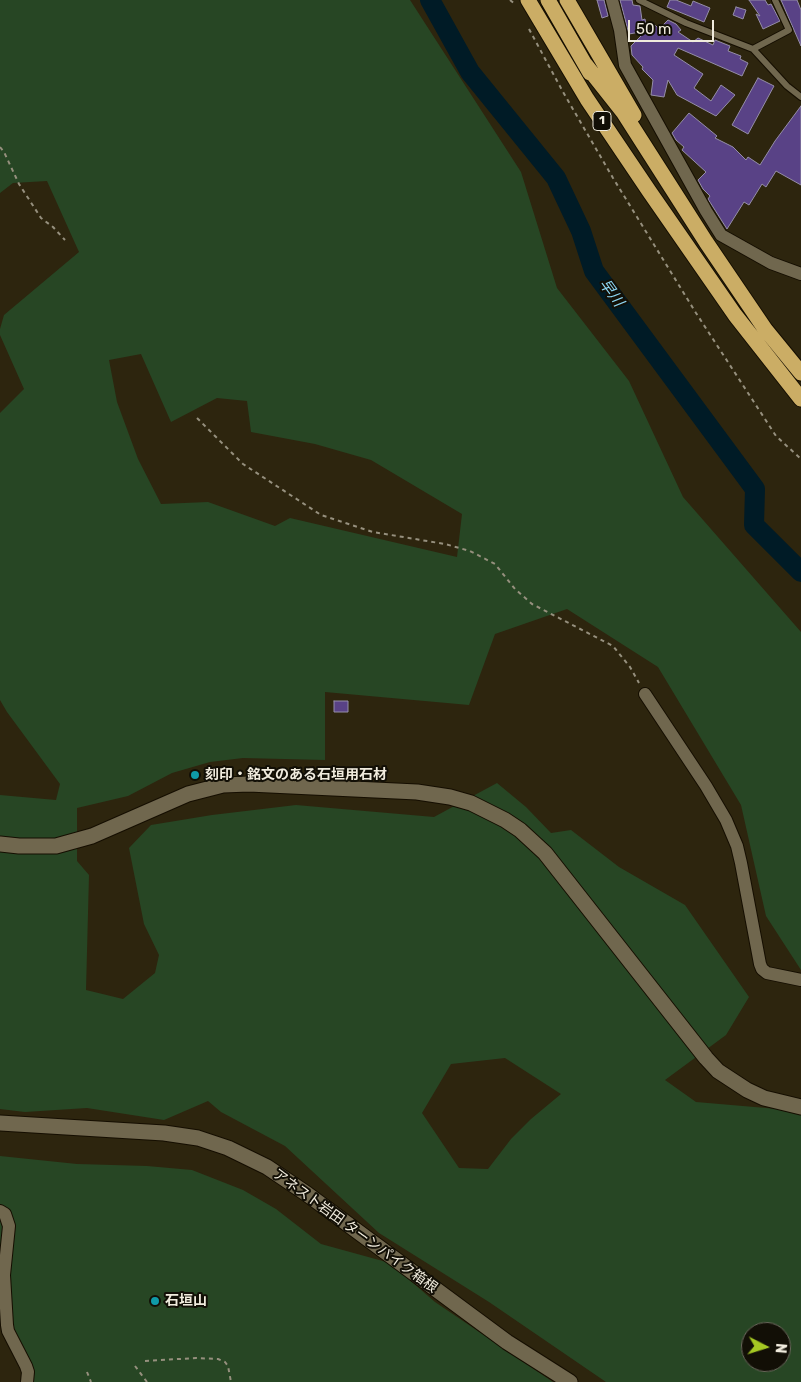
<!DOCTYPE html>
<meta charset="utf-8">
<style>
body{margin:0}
#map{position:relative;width:801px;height:1382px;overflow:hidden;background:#2d250e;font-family:Rubik,sans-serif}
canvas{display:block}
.north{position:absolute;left:741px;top:1322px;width:50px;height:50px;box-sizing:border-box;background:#120f06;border:1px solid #6b675c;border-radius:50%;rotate:95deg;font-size:14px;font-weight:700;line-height:20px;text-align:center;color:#f0ebdd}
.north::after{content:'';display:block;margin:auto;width:18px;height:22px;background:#a5c823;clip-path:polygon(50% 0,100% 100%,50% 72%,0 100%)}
.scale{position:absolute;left:628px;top:20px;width:86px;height:22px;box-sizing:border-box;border:2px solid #f0ebdd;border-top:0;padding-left:6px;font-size:15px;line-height:18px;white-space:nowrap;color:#f0ebdd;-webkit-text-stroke:4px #120f06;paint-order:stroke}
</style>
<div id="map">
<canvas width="801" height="1382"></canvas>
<div class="north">N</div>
<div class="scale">50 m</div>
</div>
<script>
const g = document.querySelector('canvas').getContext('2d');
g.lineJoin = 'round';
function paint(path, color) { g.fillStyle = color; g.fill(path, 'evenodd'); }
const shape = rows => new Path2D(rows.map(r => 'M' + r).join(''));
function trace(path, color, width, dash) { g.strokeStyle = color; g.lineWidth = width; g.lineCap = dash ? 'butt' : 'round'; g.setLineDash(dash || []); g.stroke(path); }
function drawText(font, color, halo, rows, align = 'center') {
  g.font = font + ' Rubik,"Noto Sans JP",sans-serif'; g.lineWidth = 4; g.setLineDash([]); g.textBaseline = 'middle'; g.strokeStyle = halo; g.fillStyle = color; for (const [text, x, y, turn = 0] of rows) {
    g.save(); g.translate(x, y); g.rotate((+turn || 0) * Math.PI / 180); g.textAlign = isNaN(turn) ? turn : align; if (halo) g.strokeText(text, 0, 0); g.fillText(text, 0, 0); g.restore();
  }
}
paint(shape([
 [0,0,410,0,521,172,557,288,629,381,683,497,801,632,801,970,766,916,741,805,658,667,567,609,495,634,469,705,325,692,325,760,243,758,210,762,172,773,128,796,77,808,77,861,89,875,86,990,123,999,155,973,159,955,144,924,129,848,151,825,212,815,296,805,434,817,497,783,526,807,551,833,571,830,619,867,685,905,749,997,726,1035,665,1080,696,1102,801,1111,801,1382,606,1382,489,1302,379,1233,285,1146,221,1112,208,1101,164,1120,87,1108,25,1112,0,1109,0,795,56,800,60,784,7,712,0,700,0,413,24,389,0,335,0,329,4,315,79,252,47,181,13,183,0,193],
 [141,354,171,422,217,398,247,401,251,432,315,444,371,460,462,514,457,557,290,518,275,526,208,502,161,504,138,459,117,402,109,360],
 [505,1058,561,1094,531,1119,511,1139,488,1169,459,1168,422,1113,451,1064],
 [751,1332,781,1332,781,1362,751,1362],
 [0,1156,77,1164,147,1166,192,1170,243,1190,276,1209,321,1244,390,1263,435,1302,553,1382,30,1382,11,1327,0,1259]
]), '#274624');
trace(shape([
 [430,0,470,72,556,178,581,231,594,271,755,489,754,525,801,572]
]), '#001b26', 20);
const building = shape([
 [597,0,604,0,608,16,602,18,597,0],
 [620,0,632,0,633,5,640,6,642,20,645,19,647,33,655,25,659,29,668,20,676,24,681,30,678,32,693,42,698,38,713,45,715,40,730,46,728,51,741,56,740,59,748,63,742,76,678,48,674,55,703,74,694,88,711,101,721,85,735,95,716,116,677,95,668,80,664,97,651,95,653,80,642,69,643,67,632,55,631,46,646,31,629,34,620,0],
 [670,0,676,0,691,6,693,1,710,8,704,22,667,7,670,0],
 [749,0,765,0,768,5,771,4,780,21,763,29,756,14,760,16,749,0],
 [781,0,797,0,801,10,801,46,781,0],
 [736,7,746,10,743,19,733,15,736,7],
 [758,78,774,86,748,134,732,125,758,78],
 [801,106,801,185,776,171,766,187,762,184,749,205,744,202,727,229,708,199,710,196,703,189,698,180,706,172,682,150,684,147,676,140,672,133,689,113,717,136,715,138,733,147,746,160,748,157,760,165,775,141,801,106],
 [334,701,348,701,348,712,334,712,334,701]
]);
paint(building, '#594286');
trace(building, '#958ea8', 1);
const lane = shape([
 [639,0,686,23,753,49,787,86,801,97],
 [753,49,789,30,775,0]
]);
const street = shape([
 [612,0,620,30,625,65,706,211,721,235,771,263,801,274],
 [645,694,706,786,726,820,737,846,741,863,760,964,762,969,767,973,801,980],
 [0,1211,5,1214,9,1226,4,1275,7,1325,8,1331,26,1366,28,1372,27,1382]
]);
const secondary = shape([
 [0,844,19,846,56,846,92,836,188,794,223,785,249,784,417,792,450,797,471,803,505,820,520,830,545,853,706,1058,718,1071,747,1090,764,1098,801,1107],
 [0,1123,164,1133,198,1138,228,1148,267,1167,307,1194,507,1342,570,1382]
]);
const highway = shape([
 [528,0,587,99,649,191,735,315,801,399],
 [548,0,590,73],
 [567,0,634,115],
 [585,64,623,112,706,242,765,329,801,373]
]);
trace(lane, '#150e00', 8);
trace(street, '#150e00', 14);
trace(secondary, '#150e00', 17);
trace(highway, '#150e00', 17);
trace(shape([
 [510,0,516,5],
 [529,29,563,92,613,178,696,313,776,436,801,459],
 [0,147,4,152,19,184,41,218,53,227,65,240],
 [197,418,243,464,321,515,373,532,445,544,470,551,495,564,515,589,532,604,613,646,630,667,639,683],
 [145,1361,196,1358,218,1359,225,1362,228,1366,231,1382],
 [135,1366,147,1382],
 [87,1372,91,1382]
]), '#96907e', 2, [4, 4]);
trace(lane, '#70674e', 6);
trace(street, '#70674e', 12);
trace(secondary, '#70674e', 15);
trace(highway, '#cbad65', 15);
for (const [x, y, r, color] of [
 [195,775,5,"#0f9aa8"],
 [155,1301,5,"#0f9aa8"]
]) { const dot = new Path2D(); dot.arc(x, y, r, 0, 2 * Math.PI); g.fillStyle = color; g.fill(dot); trace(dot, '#120f06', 2); }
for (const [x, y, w] of [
 [602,121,18]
]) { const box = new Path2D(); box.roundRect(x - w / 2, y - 9.5, w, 19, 4); g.fillStyle = '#120f06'; g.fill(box); trace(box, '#f0ebdd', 1); }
drawText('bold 12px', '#f0ebdd', null, [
 ["1",602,121]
]);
drawText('bold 14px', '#f0ebdd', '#120f06', [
 ["刻印・銘文のある石垣用石材",205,775],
 ["石垣山",165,1301]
], 'left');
drawText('14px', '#f0ebdd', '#120f06', [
 ["アネスト岩田 ターンパイク箱根",355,1231,36]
]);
drawText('italic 15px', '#8dd6f3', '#120f06', [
 ["早川",611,293,54]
]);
</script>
